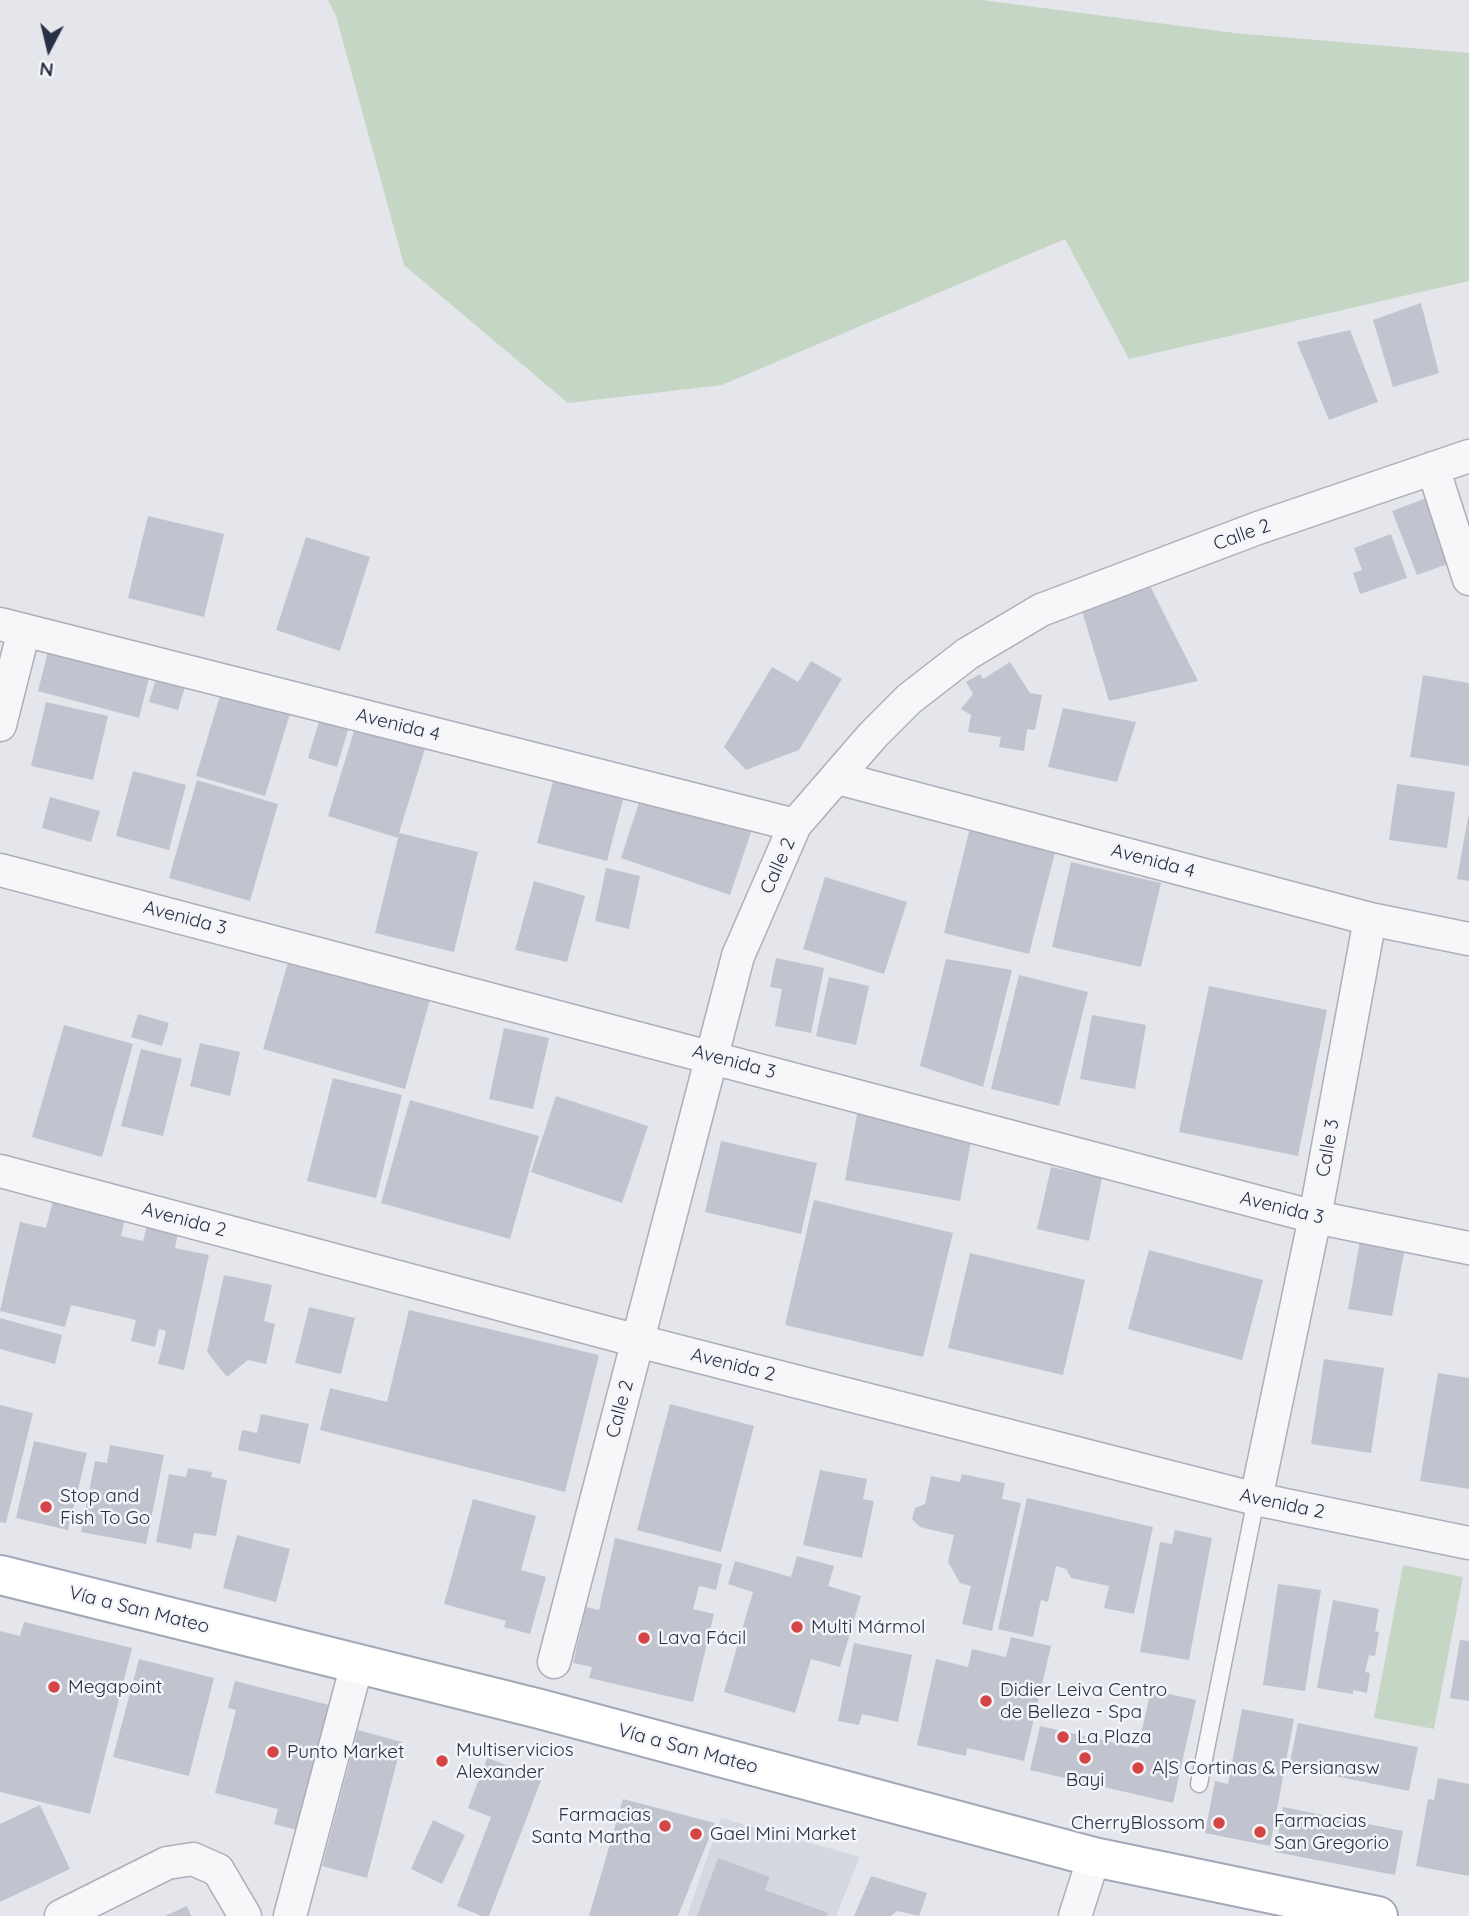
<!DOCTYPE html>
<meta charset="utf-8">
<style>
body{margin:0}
#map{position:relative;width:1469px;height:1916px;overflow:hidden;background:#e4e6ec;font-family:Quicksand,sans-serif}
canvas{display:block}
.north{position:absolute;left:14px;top:14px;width:70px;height:70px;-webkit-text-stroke:5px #f4f5f9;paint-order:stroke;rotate:187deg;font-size:19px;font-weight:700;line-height:28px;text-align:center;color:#2a3046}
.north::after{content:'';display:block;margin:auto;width:24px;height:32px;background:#2a3046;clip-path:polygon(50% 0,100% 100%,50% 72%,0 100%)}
</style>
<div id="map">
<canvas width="1469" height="1916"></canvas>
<div class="north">N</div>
</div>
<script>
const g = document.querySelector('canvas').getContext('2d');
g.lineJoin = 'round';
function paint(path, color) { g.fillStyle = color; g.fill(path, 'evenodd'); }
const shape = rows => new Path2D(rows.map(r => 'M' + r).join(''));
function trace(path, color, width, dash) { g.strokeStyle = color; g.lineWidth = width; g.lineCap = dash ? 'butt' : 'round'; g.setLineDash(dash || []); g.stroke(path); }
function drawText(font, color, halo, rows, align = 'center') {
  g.font = font + ' Quicksand,sans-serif'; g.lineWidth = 5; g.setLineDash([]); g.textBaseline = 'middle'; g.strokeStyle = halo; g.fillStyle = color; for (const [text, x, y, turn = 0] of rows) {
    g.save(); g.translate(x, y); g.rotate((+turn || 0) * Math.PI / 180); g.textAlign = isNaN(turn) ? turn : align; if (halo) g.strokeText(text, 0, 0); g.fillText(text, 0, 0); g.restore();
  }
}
paint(shape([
 [721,1818,860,1857,836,1916,687,1916]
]), '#d6d8e1');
paint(shape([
 [328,0,982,0,1235,33,1469,53,1469,281,1129,359,1065,239,722,385,568,403,404,265,336,16],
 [1403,1565,1463,1577,1434,1729,1374,1718]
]), '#c6d6c4');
paint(shape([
 [1421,303,1439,373,1393,387,1373,320],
 [1350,330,1378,402,1329,420,1297,342],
 [1432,496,1456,561,1417,575,1392,511],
 [148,516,224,534,204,617,128,598],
 [1391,534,1407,578,1360,594,1353,573,1362,570,1354,548],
 [306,537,370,557,340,651,276,630],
 [1148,582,1198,681,1109,701,1079,601],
 [50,643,151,670,139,718,38,691],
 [811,661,842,679,799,750,746,770,724,747,772,667,798,682],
 [1010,662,1030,693,1042,695,1035,730,1027,729,1024,751,999,747,1001,737,968,732,971,715,961,709,973,694,966,682,980,674,983,679],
 [159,669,188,677,178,710,149,702],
 [1423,675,1469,683,1469,766,1410,757],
 [223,686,292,707,265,796,196,776],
 [46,702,108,716,93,780,31,766],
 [323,708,352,717,337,767,308,758],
 [1063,708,1136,722,1117,782,1048,767],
 [358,718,428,739,399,833,478,852,454,952,375,933,398,838,328,816],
 [557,766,627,784,607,861,537,843],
 [133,771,186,785,169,850,116,836],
 [197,780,278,804,250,901,169,878],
 [1397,784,1455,792,1447,848,1389,840],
 [644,787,754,823,730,895,621,858],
 [50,797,100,811,91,842,42,828],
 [973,816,1059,837,1029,954,944,933],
 [1468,817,1469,817,1469,881,1457,879],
 [1071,862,1161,883,1141,967,1052,947],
 [606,868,640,876,629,929,595,921],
 [825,877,907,902,884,974,803,949],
 [534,881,585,896,567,962,515,950],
 [291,952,432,992,405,1089,263,1049],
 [776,958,824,968,811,1033,775,1026,782,989,770,987],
 [946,959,1012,970,983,1087,920,1066],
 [1019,975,1088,992,1059,1106,991,1089],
 [829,977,869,986,856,1045,816,1036],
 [1209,986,1327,1010,1298,1156,1179,1132],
 [138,1014,169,1023,162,1046,131,1037],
 [1092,1015,1146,1025,1135,1089,1080,1079],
 [64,1025,133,1044,102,1157,32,1137],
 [504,1028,549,1038,533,1109,489,1099],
 [200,1043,240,1052,230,1096,190,1086],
 [141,1049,182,1059,163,1136,121,1126],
 [333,1078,402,1095,376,1198,307,1181],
 [556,1096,648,1126,622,1203,531,1172],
 [410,1100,539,1136,510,1239,381,1203],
 [858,1109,973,1130,960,1201,845,1180],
 [721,1141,817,1163,801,1234,705,1212],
 [1051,1167,1102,1178,1089,1241,1037,1229],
 [814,1200,953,1233,923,1357,785,1325],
 [53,1201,125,1218,121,1236,143,1241,148,1221,179,1228,175,1248,209,1255,184,1370,158,1364,166,1331,159,1329,155,1347,131,1341,136,1320,71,1305,65,1327,0,1311,20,1222,46,1228],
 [1360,1240,1405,1248,1392,1316,1348,1309],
 [1149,1250,1263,1280,1242,1360,1128,1329],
 [970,1253,1085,1280,1063,1375,948,1348],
 [224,1275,272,1285,264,1321,275,1324,266,1364,248,1360,227,1377,207,1352],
 [309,1307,355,1318,341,1374,295,1363],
 [409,1310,599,1355,565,1492,320,1430,330,1388,387,1402],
 [0,1318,62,1335,55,1364,0,1349],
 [1324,1359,1384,1368,1371,1453,1311,1444],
 [1438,1373,1469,1378,1469,1489,1420,1481],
 [670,1404,754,1426,721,1552,637,1530],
 [0,1405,33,1413,6,1523,0,1522],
 [261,1414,309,1424,300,1464,238,1450,242,1430,257,1433],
 [34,1441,87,1453,68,1530,16,1518],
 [110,1445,164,1455,146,1544,81,1532,95,1461,107,1463],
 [188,1468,212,1472,211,1477,227,1480,216,1536,194,1533,191,1549,156,1542,169,1474,186,1477],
 [820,1470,867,1479,863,1499,874,1501,862,1558,803,1545],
 [962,1474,1005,1483,1002,1499,1021,1503,992,1631,962,1624,971,1586,960,1583,948,1562,954,1535,920,1527,912,1519,915,1508,925,1504,931,1476,960,1482],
 [1027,1498,1153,1527,1134,1614,1104,1608,1109,1586,1071,1578,1066,1569,1056,1566,1048,1602,1041,1600,1033,1637,998,1629],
 [473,1499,536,1516,521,1570,546,1577,530,1634,504,1627,506,1621,444,1604],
 [1175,1530,1212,1538,1189,1660,1140,1652,1160,1542,1172,1544],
 [237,1535,290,1549,276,1602,223,1588],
 [615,1538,722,1564,716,1590,699,1586,693,1609,714,1614,693,1702,589,1678,592,1667,573,1663,586,1607,599,1610],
 [797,1556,834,1566,828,1586,861,1596,840,1667,811,1659,795,1713,724,1692,753,1592,728,1584,735,1561,791,1577],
 [1278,1584,1321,1590,1305,1691,1263,1685],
 [1333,1600,1379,1609,1375,1631,1379,1632,1375,1656,1369,1655,1365,1672,1370,1673,1367,1693,1353,1690,1353,1694,1317,1688],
 [24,1622,132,1648,90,1814,0,1792,0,1631,20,1636],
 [1011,1637,1051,1646,1024,1761,967,1748,966,1756,917,1745,936,1659,968,1667,972,1649,1006,1657],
 [1460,1640,1469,1641,1469,1701,1450,1698],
 [854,1643,912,1655,898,1722,862,1714,859,1725,838,1721],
 [139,1659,214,1678,189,1776,113,1757],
 [235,1681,333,1706,301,1831,274,1824,278,1809,215,1793,236,1710,228,1708],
 [1151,1690,1196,1700,1173,1803,1030,1770,1040,1726,1138,1748],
 [1242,1709,1294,1719,1270,1846,1205,1833,1215,1781,1228,1784],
 [1298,1723,1418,1747,1409,1791,1289,1767],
 [358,1730,402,1742,367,1878,322,1866],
 [487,1758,542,1778,489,1916,482,1916,457,1906,491,1817,468,1808],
 [1438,1778,1469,1784,1469,1876,1416,1866,1428,1799,1434,1800],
 [623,1799,715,1823,678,1916,589,1916],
 [40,1805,70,1869,0,1902,0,1824],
 [1283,1807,1403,1831,1395,1875,1275,1852],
 [433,1820,465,1835,442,1884,411,1869],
 [718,1858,770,1877,765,1890,828,1913,827,1916,697,1916],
 [871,1876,927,1893,919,1916,897,1911,891,1916,854,1916],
 [187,1906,191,1916,165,1916]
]), '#c1c4cf');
const service = shape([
 [1199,1784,1256,1499]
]);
const minor = shape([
 [1433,468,1469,579],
 [0,624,795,825],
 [0,725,24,630],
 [838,778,1370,919,1469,939],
 [0,870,1315,1217,1469,1248],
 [0,1171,638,1341,1256,1499,1469,1543],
 [1256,1499,1315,1217,1370,919],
 [554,1662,738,956,795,825,873,735,909,699,967,654,1041,610,1258,528,1469,456],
 [61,1916,167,1863,193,1859,218,1870,245,1916],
 [290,1916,357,1664],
 [1075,1916,1094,1857]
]);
const primary = shape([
 [0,1575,540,1709,1094,1857,1378,1916]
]);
trace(service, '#acafba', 19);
trace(minor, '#acafba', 35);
trace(primary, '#a2a8b8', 42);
trace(service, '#f7f7fa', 16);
trace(minor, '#f7f7fa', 32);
trace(primary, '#fff', 38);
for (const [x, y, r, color] of [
 [46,1507,7,"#d54546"],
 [797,1627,7,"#d54546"],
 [644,1638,7,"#d54546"],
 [54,1687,7,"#d54546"],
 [986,1701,7,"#d54546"],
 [1063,1737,7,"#d54546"],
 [273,1752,7,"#d54546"],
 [1085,1758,7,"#d54546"],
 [442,1761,7,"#d54546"],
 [1138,1768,7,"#d54546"],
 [1219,1823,7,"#d54546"],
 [665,1826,7,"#d54546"],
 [1260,1832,7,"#d54546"],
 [696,1834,7,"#d54546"]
]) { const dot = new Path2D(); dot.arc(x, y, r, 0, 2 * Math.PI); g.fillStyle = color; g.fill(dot); trace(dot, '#f4f5f9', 2.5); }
drawText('19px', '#2a3046', '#f4f5f9', [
 ["Calle 2",1242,535,-20],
 ["Avenida 4",398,725,14],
 ["Avenida 4",1153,861,15],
 ["Calle 2",778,866,-66],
 ["Avenida 3",185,918,15],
 ["Avenida 3",734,1062,15],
 ["Calle 3",1328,1148,-80],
 ["Avenida 3",1282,1208,14],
 ["Avenida 2",184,1220,15],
 ["Avenida 2",733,1365,14],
 ["Calle 2",620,1409,-75],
 ["Avenida 2",1282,1504,12],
 ["Vía a San Mateo",139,1610,14],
 ["Vía a San Mateo",688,1749,15]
]);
drawText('19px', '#2a3046', '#f4f5f9', [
 ["Stop and",60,1496],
 ["Fish To Go",60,1518],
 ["Multi Mármol",811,1627],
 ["Lava Fácil",658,1638],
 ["Megapoint",68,1687],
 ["Didier Leiva Centro",1000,1690],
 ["de Belleza - Spa",1000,1712],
 ["La Plaza",1077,1737],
 ["Multiservicios",456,1750],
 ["Alexander",456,1772],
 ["Punto Market",287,1752],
 ["A|S Cortinas & Persianasw",1152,1768],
 ["Bayi",1085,1780,"center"],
 ["Farmacias",651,1815,"right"],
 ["Santa Martha",651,1837,"right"],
 ["Farmacias",1274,1821],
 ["San Gregorio",1274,1843],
 ["CherryBlossom",1205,1823,"right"],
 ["Gael Mini Market",710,1834]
], 'left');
</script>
